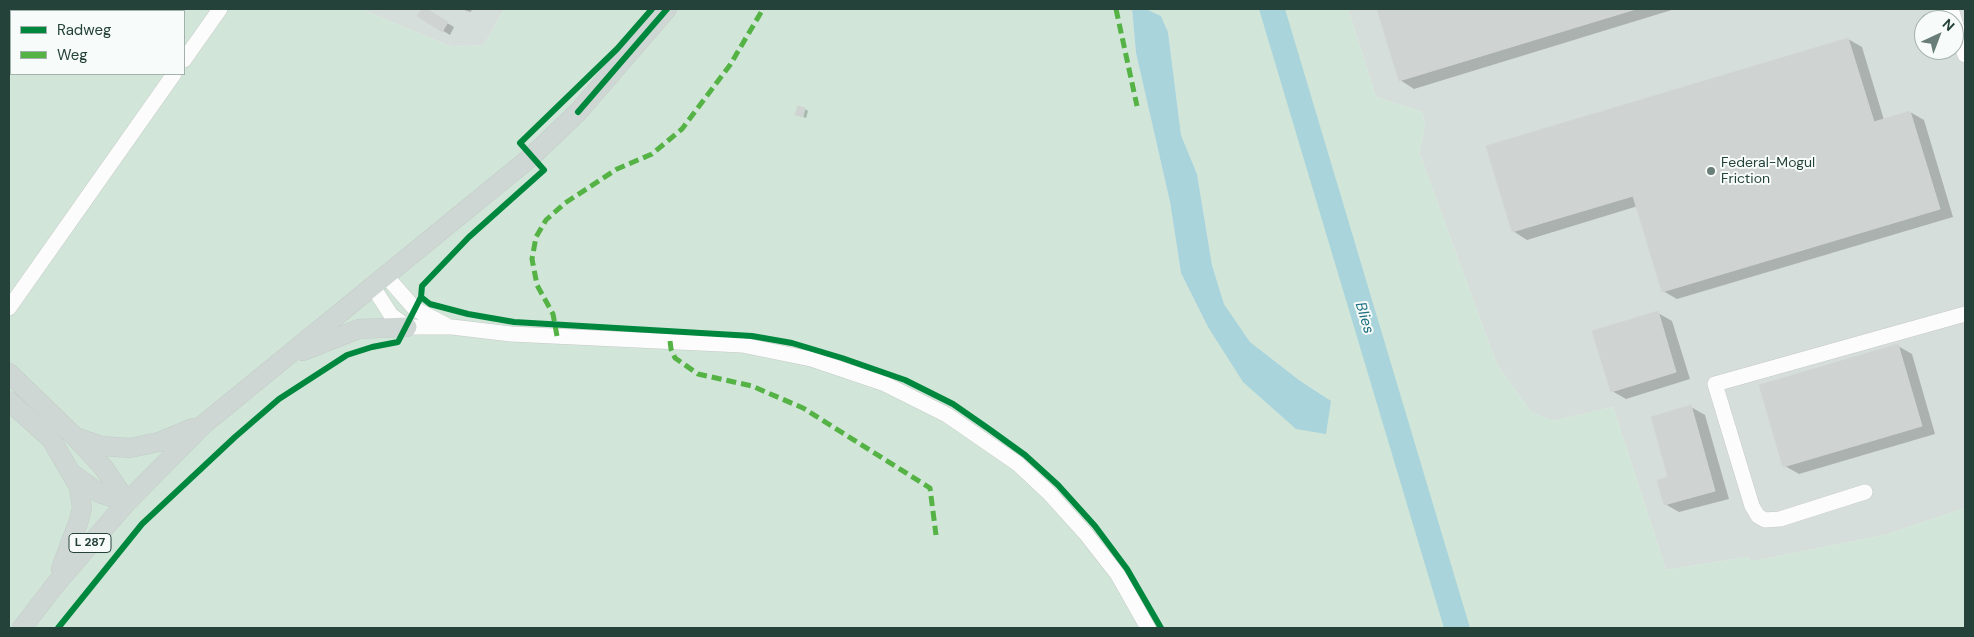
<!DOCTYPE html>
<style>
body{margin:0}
#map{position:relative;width:1974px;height:637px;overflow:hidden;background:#e8edeb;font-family:"DM Sans",sans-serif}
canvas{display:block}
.frame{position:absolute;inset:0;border:10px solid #24423a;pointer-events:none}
.legend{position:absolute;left:10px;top:10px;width:175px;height:65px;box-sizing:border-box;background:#f7fbf9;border:1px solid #a3b1ad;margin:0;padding:6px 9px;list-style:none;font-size:15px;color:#24423a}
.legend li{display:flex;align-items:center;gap:10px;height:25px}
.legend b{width:25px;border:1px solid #a3b1ad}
.north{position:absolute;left:1914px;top:10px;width:50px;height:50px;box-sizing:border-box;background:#f7fbf9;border:1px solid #a3b1ad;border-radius:50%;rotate:43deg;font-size:14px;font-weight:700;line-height:20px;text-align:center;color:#24423a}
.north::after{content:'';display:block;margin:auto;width:18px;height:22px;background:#697e78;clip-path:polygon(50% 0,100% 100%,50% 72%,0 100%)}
</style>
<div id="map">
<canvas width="1974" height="637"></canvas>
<div class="frame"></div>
<ul class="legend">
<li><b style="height:6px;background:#00873e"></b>Radweg</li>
<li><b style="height:6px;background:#55b346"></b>Weg</li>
</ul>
<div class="north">N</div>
</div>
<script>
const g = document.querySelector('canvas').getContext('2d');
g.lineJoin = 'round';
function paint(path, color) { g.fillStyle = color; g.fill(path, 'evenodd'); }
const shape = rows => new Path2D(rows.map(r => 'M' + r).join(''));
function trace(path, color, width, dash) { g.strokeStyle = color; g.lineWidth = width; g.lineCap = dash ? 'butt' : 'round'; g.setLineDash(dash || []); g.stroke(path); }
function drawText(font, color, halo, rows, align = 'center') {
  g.font = font + ' "DM Sans",sans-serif'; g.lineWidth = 4; g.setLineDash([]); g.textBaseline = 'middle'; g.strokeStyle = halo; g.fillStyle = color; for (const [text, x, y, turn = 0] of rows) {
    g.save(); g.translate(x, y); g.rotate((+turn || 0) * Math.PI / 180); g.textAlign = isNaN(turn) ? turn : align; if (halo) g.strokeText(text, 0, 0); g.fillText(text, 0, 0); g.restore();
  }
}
paint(shape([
 [361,9,504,9,484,45,452,47],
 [1348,9,1965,9,1965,508,1885,535,1759,560,1750,560,1747,557,1666,570,1613,407,1553,421,1531,412,1497,365,1419,152,1425,125,1422,112,1376,97],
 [1924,20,1954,20,1954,50,1924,50]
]), '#d6dedb');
paint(shape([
 [9,9,361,9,452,47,484,45,504,9,1132,9,1136,53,1170,202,1181,273,1208,327,1331,400,1299,380,1250,342,1224,304,1212,265,1197,174,1181,135,1168,32,1161,16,1146,9,1348,9,1376,97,1422,112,1425,125,1419,152,1497,365,1531,412,1553,421,1613,407,1666,570,1747,557,1750,560,1759,560,1885,535,1965,508,1965,628,9,628],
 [11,11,184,11,184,74,11,74]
]), '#d1e6d8');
paint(shape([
 [1132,9,1146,9,1161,16,1168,32,1181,135,1197,174,1212,265,1224,304,1250,342,1299,380,1331,401,1326,434,1296,429,1243,382,1208,327,1181,273,1170,202,1136,53]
]), '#a9d4db');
paint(shape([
 [423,9,454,27,450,35,419,16],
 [462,9,473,9,470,12],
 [1378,9,1675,9,1414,89,1400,80],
 [1848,39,1862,47,1884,120,1910,112,1924,120,1953,217,1677,299,1663,291,1638,206,1527,240,1513,231],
 [805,109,808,111,806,118,797,115],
 [1658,313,1672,321,1690,379,1626,399,1612,391],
 [1898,346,1912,354,1935,434,1799,474,1785,466],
 [1691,407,1705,415,1729,499,1679,512,1665,504,1670,478]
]), '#0003');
trace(shape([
 [1272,9,1457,628]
]), '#a9d4db', 25);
const building = shape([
 [422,9,427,9,448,22,442,32,417,16,422,9],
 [1377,9,1636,9,1399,81,1377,9],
 [1848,38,1874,122,1910,111,1940,209,1662,292,1633,196,1512,232,1486,146,1848,38],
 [798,106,805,108,803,117,795,115,798,106],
 [1658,311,1676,372,1611,392,1592,331,1658,311],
 [1898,344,1922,426,1783,467,1759,385,1898,344],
 [1691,405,1715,491,1664,505,1657,480,1668,477,1651,417,1691,405]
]);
paint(building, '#cfd4d2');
trace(building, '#d1d6d4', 1);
const minor = shape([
 [1951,9,1965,55],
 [184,60,220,9],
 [386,276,415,309,446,325],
 [373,287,391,315,407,327,452,327,511,334,742,345,811,359,885,384,947,415,1018,464,1049,493,1086,534,1118,575,1148,628],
 [9,308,174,74],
 [1865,492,1780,519,1765,520,1758,516,1752,506,1715,384,1965,314]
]);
const major = shape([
 [303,351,359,329,407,327],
 [9,373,75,437,103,467,127,502],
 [9,401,51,439,79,487,82,508,79,520,61,569],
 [78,438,102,446,130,448,159,442,193,428],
 [74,475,99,493,127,502],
 [22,628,55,585,127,502,204,424,531,157,578,112,667,9]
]);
trace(minor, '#c5cac8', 16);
trace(major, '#c3ccc9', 20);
trace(minor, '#fcfcfc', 15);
trace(major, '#cfd7d5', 19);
trace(shape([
 [1116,9,1137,106],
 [557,336,553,314,537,285,532,259,536,237,546,220,565,203,617,169,652,154,682,129,730,65,763,9],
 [670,341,671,349,675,358,698,374,752,386,803,408,930,488,936,535]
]), '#55b346', 5, [10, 5]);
trace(shape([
 [578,112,667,9],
 [421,297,430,304,468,314,514,322,752,336,792,343,842,358,905,380,953,404,989,429,1025,455,1058,485,1095,526,1127,569,1161,628],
 [58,628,142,524,235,437,279,399,347,355,372,347,398,342,421,297,422,286,469,237,544,170,520,143,617,49,652,9]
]), '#00873e', 6);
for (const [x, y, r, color] of [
 [1711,171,5,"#697e78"]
]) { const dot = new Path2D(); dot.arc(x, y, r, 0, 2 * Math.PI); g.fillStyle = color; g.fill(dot); trace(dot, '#f7fbf9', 2); }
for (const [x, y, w] of [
 [90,543,42]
]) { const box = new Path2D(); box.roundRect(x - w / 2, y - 9.5, w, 19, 4); g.fillStyle = '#f7fbf9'; g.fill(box); trace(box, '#24423a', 1); }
drawText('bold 12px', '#24423a', null, [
 ["L 287",90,543]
]);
drawText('14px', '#24423a', '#f7fbf9', [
 ["Federal-Mogul",1721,163],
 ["Friction",1721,179]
], 'left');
drawText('italic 15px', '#1c6f80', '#f7fbf9', [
 ["Blies",1364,318,73]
]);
</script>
